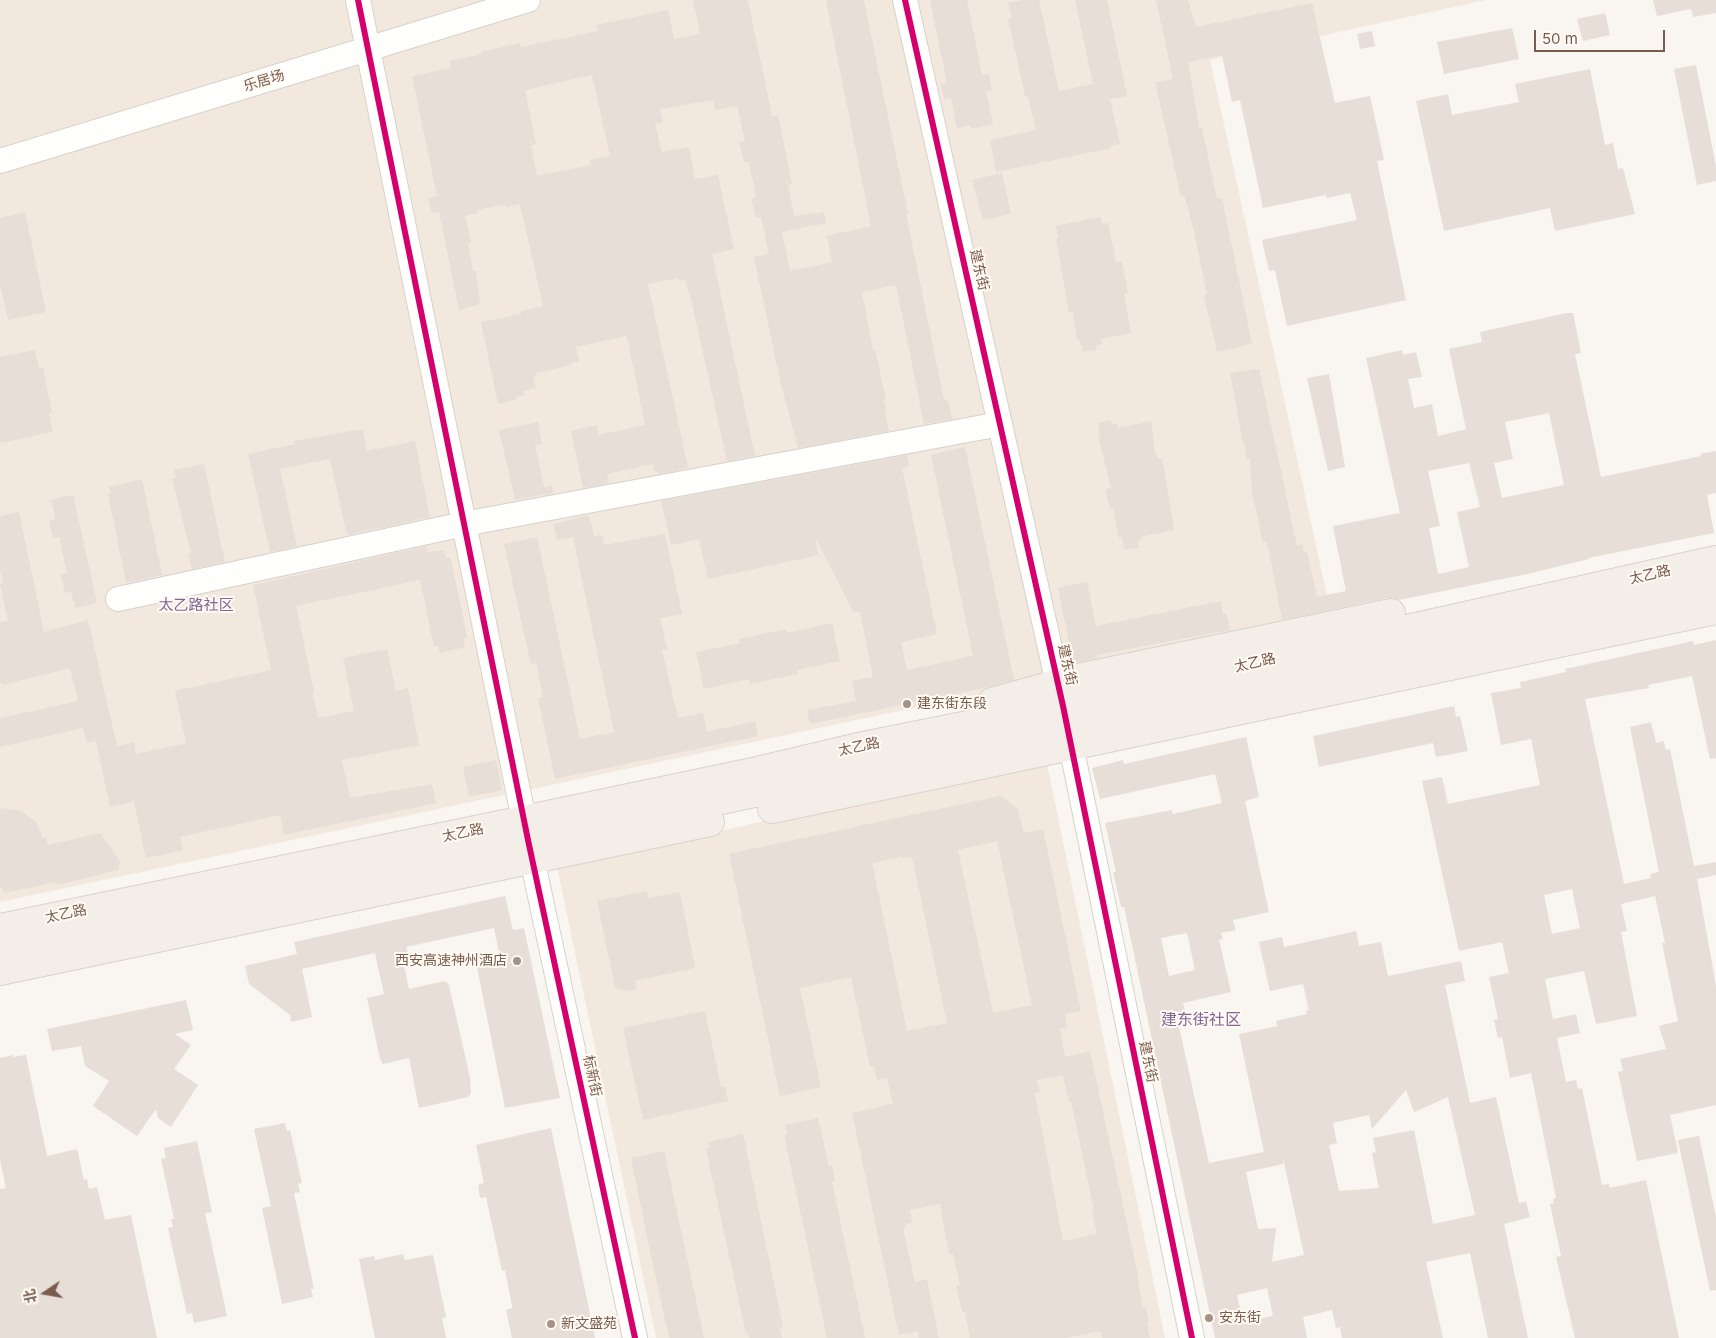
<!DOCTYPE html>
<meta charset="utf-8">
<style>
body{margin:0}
#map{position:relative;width:1716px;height:1338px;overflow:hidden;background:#f9f5f0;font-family:Inter,"Noto Sans SC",sans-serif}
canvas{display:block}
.north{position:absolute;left:20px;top:1268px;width:50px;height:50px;-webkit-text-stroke:4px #fffaf3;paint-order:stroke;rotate:258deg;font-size:14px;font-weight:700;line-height:20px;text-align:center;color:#7a5c4d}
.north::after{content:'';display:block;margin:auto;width:18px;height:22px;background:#7a5c4d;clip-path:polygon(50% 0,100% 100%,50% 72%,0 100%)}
.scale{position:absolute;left:1534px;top:30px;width:131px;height:22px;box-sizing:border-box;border:2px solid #7a5c4d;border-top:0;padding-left:6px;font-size:15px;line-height:18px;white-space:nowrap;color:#7a5c4d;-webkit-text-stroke:4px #fffaf3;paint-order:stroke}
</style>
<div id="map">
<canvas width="1716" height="1338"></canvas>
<div class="north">北</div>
<div class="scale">50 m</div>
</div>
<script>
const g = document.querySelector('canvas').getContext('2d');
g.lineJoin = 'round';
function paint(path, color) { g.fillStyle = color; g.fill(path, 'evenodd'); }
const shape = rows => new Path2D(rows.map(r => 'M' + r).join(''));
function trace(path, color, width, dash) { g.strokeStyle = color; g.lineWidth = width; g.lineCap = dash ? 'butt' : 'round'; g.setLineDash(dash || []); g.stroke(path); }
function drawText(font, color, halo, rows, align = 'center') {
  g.font = font + ' Inter,"Noto Sans SC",sans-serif'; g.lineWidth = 4; g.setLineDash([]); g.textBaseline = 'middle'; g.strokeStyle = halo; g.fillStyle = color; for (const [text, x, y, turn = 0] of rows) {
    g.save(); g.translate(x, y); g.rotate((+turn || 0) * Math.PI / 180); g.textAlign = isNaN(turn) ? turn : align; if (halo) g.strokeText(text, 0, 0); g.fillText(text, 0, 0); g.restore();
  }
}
paint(shape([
 [0,0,1486,0,1210,60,1332,619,0,902],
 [1046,759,1165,1338,656,1338,557,867]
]), '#f2e8de');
paint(shape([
 [693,0,748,0,772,116,778,115,792,184,788,185,794,216,824,212,826,223,782,232,790,271,832,262,827,236,871,226,826,0,864,0,908,214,906,214,944,400,948,400,952,419,924,424,896,285,862,292,873,350,875,349,886,400,884,400,887,412,885,412,889,431,798,448,781,384,754,257,769,254,761,217,756,218,751,198,756,197,749,162,744,162,739,142,745,141,737,106,715,110,713,100,660,109,663,122,655,124,662,152,689,147,695,179,718,175,734,249,712,254,755,456,727,461,692,303,685,280,679,281,678,278,648,284,688,468,658,474,658,471,654,471,653,464,607,474,609,483,583,488,571,431,597,425,599,435,645,425,628,341,626,336,576,347,579,361,571,363,571,365,536,373,537,376,533,377,536,388,524,391,525,395,516,397,516,400,498,404,481,322,521,314,521,311,543,306,520,204,506,207,505,204,478,210,478,213,465,216,471,243,468,243,473,271,476,271,480,304,459,310,439,212,432,213,428,198,437,196,412,76,451,68,450,61,482,54,481,52,520,43,521,47,598,31,597,25,668,10,674,39,700,34],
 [592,75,610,156,590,160,591,165,537,176,531,146,536,144,525,90],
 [930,0,967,0,982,75,989,74,992,90,986,91,993,124,971,129,970,125,957,128,951,98,944,99,940,84,947,83],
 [1022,0,1039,0,1059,91,1093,84,1075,0,1107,0,1127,96,1110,99,1120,144,1110,146,1111,148,996,172,990,140,1036,130,1028,96,1025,96,1008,19,1012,18,1008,3],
 [1156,0,1188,0,1196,27,1312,3,1335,103,1370,96,1384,160,1377,161,1406,300,1287,326,1275,270,1269,271,1262,240,1357,220,1350,193,1327,198,1326,195,1263,208,1240,100,1232,102,1222,55,1188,62,1199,128,1202,128,1217,199,1222,198,1252,344,1217,352,1204,295,1207,294,1194,232,1187,204,1184,196,1181,197,1155,82,1173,79],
 [1653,0,1716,0,1716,13,1693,17,1691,9,1657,16],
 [1605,13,1610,35,1583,41,1577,19],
 [1512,28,1519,59,1444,74,1437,42],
 [1372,31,1375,46,1360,49,1357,34],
 [1696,65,1716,166,1716,181,1697,185,1674,69],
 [1590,69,1605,145,1613,143,1618,169,1623,168,1635,214,1555,231,1550,208,1444,231,1416,101,1448,94,1452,115,1519,102,1515,84],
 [1002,173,1011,214,983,220,972,180],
 [25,212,46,312,8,320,0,284,0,218],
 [1100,217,1102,224,1108,223,1116,262,1122,261,1128,294,1124,294,1131,333,1101,339,1102,344,1096,345,1097,349,1083,352,1080,340,1077,341,1073,312,1069,313,1056,239,1058,238,1056,226],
 [1567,313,1573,313,1581,353,1575,354,1601,477,1701,456,1700,454,1716,451,1716,493,1707,495,1714,533,1588,558,1589,559,1527,574,1399,600,1388,598,1282,620,1269,551,1266,542,1263,543,1252,492,1250,458,1246,459,1245,443,1243,443,1230,373,1259,369,1297,546,1302,544,1304,552,1307,552,1317,597,1346,591,1333,526,1400,513,1366,358,1402,350,1403,355,1416,352,1422,377,1408,379,1414,408,1432,404,1438,436,1466,429,1449,349,1482,342,1480,332],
 [1549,413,1564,485,1502,498,1494,463,1513,459,1505,422],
 [1469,463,1480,507,1457,512,1469,567,1438,574,1429,528,1440,526,1428,471],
 [35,350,39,368,43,368,52,413,49,413,53,432,0,443,0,357],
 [1329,374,1345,467,1328,471,1307,378],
 [1111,420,1112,424,1117,423,1118,428,1151,421,1155,452,1158,459,1162,458,1174,530,1141,537,1142,540,1137,541,1139,548,1124,549,1122,537,1119,538,1113,508,1110,509,1105,489,1111,488,1098,435,1100,435,1098,423],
 [538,422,542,444,535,445,544,487,552,485,553,493,515,500,499,430],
 [363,429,367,451,415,441,430,517,347,535,330,459,280,469,297,546,270,552,248,454,295,444,294,441],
 [965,447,1014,680,987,687,810,724,807,710,856,701,852,681,873,677,860,612,854,613,816,539,818,555,708,579,699,539,671,545,661,501,907,455,909,466,902,468,937,634,901,642,907,670,973,656,931,455],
 [204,464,225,562,192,569,188,553,191,553,172,479,176,478,174,470],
 [142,479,162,575,126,583,108,494,111,493,109,487],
 [73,495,97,603,75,608,71,591,65,593,61,575,67,573,59,537,53,538,49,521,56,519,51,500],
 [19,512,44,632,88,620,117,746,134,742,136,754,186,743,175,691,271,670,253,585,427,546,428,552,444,550,446,558,450,557,461,606,467,638,463,639,465,647,440,653,438,646,434,647,420,580,296,606,314,691,312,692,318,718,354,711,343,658,387,649,396,691,408,688,419,745,342,760,350,798,432,784,436,803,284,835,280,815,180,837,183,850,146,858,133,797,132,802,110,807,96,741,87,743,83,728,0,747,0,718,78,701,70,668,3,685,3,683,0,683,0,622,8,621,0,584,3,584,0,568,0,516],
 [589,515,594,536,602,535,604,545,665,534,682,614,660,618,667,649,662,650,678,718,703,713,707,732,755,721,758,736,555,779,538,698,543,697,536,663,531,665,504,544,537,537,580,739,614,732,573,537,557,540,553,524],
 [1087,582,1096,626,1221,601,1223,614,1226,613,1230,630,1096,655,1097,658,1073,663,1058,588],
 [832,623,840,661,797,670,798,674,750,684,749,679,704,689,696,652,740,643,739,639,786,629,787,633],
 [1716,640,1716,758,1710,759,1692,676,1648,685,1649,688,1585,699,1624,884,1651,878,1650,874,1659,872,1630,727,1651,722,1656,743,1664,741,1666,750,1670,749,1694,866,1716,862,1716,875,1697,879,1716,986,1716,1105,1670,1115,1678,1153,1637,1161,1618,1072,1623,1071,1620,1059,1666,1049,1659,1026,1678,1021,1662,943,1665,943,1655,896,1621,904,1627,931,1621,932,1637,1016,1596,1024,1584,971,1545,979,1553,1019,1576,1014,1580,1033,1557,1038,1566,1082,1576,1080,1578,1089,1582,1088,1602,1185,1609,1184,1610,1188,1646,1180,1679,1338,1575,1338,1556,1257,1561,1256,1550,1204,1554,1203,1553,1199,1556,1198,1531,1073,1510,1078,1502,1037,1498,1038,1494,1020,1498,1019,1489,977,1509,973,1502,942,1459,951,1422,781,1442,777,1448,804,1540,785,1531,739,1501,745,1491,693,1521,688,1520,682,1566,672,1565,669,1693,641,1694,645],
 [1572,889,1580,928,1552,934,1544,895],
 [1454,706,1456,717,1460,716,1468,751,1436,757,1433,743,1319,767,1313,736],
 [1246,737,1259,797,1245,801,1269,912,1233,920,1236,930,1221,933,1223,939,1219,940,1231,992,1183,1003,1187,1021,1178,1022,1209,1163,1264,1152,1239,1034,1277,1026,1276,1021,1307,1014,1306,1011,1309,1010,1303,984,1270,991,1259,942,1282,937,1284,947,1356,931,1359,946,1381,942,1388,976,1461,961,1465,981,1445,985,1470,1103,1496,1097,1519,1203,1526,1202,1530,1217,1504,1224,1528,1338,1488,1338,1470,1253,1426,1262,1443,1338,1342,1338,1340,1327,1336,1328,1332,1310,1303,1317,1307,1338,1215,1338,1124,907,1121,907,1113,872,1116,872,1105,823,1172,810,1173,814,1222,803,1215,774,1100,799,1092,768,1123,760,1124,764],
 [1187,933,1195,970,1169,976,1161,938],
 [1406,1090,1414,1112,1448,1097,1475,1215,1433,1224,1414,1130,1373,1138,1376,1152,1372,1153,1379,1188,1339,1191,1329,1145,1337,1143,1333,1123,1369,1115,1372,1129],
 [1283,1158,1304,1255,1272,1262,1276,1228,1258,1229,1246,1172,1283,1164],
 [1267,1288,1273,1316,1243,1322,1237,1295],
 [496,760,502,790,469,797,463,767],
 [1000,796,1018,809,1024,833,1043,829,1081,1011,1065,1014,1067,1027,1060,1028,1065,1057,1090,1051,1137,1271,1143,1309,1146,1308,1149,1322,1147,1322,1150,1338,1102,1338,1101,1331,1064,1338,970,1338,965,1312,962,1312,956,1286,960,1285,953,1254,949,1254,940,1204,910,1210,912,1223,905,1224,906,1227,903,1228,915,1282,927,1279,939,1338,919,1338,918,1331,899,1335,852,1113,893,1104,887,1078,877,1080,874,1066,870,1067,851,977,800,988,821,1087,780,1096,729,854],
 [997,841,1032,1005,993,1013,958,850],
 [902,857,902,859,912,857,947,1023,907,1031,872,863],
 [1063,1075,1069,1102,1071,1101,1094,1210,1092,1211,1097,1234,1063,1241,1035,1093,1040,1092,1037,1080],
 [0,808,21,811,35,821,43,838,46,837,48,845,100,833,120,861,118,870,57,885,56,882,4,893,2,887,0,888],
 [647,891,648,898,680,892,695,968,635,981,637,989,626,991,615,988,597,901],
 [505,896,513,930,524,928,560,1098,505,1108,476,962,500,957,494,928,406,947,408,953,402,955,409,989,445,981,449,985,470,1078,471,1093,468,1097,419,1108,409,1058,383,1064,380,1059,367,998,384,994,375,953,302,969,312,1017,291,1022,290,1015,249,984,245,966,297,954,294,942],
 [186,1000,193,1030,175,1034,191,1045,174,1069,198,1085,171,1127,158,1118,156,1109,137,1136,93,1106,109,1081,85,1066,81,1046,52,1051,47,1029],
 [705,1011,721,1087,725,1087,728,1101,643,1120,623,1028],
 [13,1055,13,1057,26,1055,47,1156,77,1149,84,1180,87,1179,89,1189,97,1187,105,1220,131,1215,157,1338,0,1338,0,1189,6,1188,0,1160,0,1058],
 [818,1118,829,1166,832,1165,835,1181,832,1182,865,1338,827,1338,815,1281,784,1135,787,1135,785,1125],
 [285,1123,287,1131,290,1130,302,1183,298,1184,300,1192,294,1193,314,1289,311,1289,313,1297,282,1304,262,1208,271,1206,254,1129],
 [551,1128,585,1290,595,1338,512,1338,506,1310,512,1308,512,1306,505,1270,502,1271,486,1197,480,1198,478,1185,484,1183,476,1145],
 [743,1134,783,1327,780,1328,782,1338,749,1338,748,1333,746,1334,706,1149,710,1148,708,1142],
 [1699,1136,1716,1217,1716,1290,1710,1291,1678,1140],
 [197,1141,212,1212,205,1213,227,1316,194,1323,192,1313,187,1314,168,1228,173,1227,171,1219,174,1219,161,1159,166,1158,164,1148],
 [664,1151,685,1249,704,1338,669,1338,651,1256,631,1158],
 [403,1254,405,1260,433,1255,446,1317,442,1318,446,1338,375,1338,359,1259,374,1256,375,1260]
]), '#e6ded7');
const minor = shape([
 [358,0,528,840,635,1338],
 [905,0,1063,706,1192,1338],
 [0,161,528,0],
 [118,599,464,524,1000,424]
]);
const major = shape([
 [992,702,1078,678,1391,613],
 [772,809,1716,610],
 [0,928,524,820,748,773,858,747,1063,706,1716,560],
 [0,952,759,792,1716,585],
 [0,971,710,822]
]);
trace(minor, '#d7d1cb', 26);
trace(major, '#dad1cc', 30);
trace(minor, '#fefefd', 24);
trace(major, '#f3eee8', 28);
trace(shape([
 [358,0,528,840,635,1338],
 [905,0,1063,706,1192,1338]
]), '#d6006c', 6);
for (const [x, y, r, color] of [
 [907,704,5,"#a69286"],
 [517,961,5,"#a69286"],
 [1209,1318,5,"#a69286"],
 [551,1324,5,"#a69286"]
]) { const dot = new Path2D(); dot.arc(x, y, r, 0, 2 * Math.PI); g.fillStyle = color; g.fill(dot); trace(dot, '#fffaf3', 2); }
drawText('14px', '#7a5c4d', '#fffaf3', [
 ["乐居场",264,81,-17],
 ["建东街",979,270,77],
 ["太乙路",1650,575,-13],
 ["太乙路",1255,663,-13],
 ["建东街",1067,665,77],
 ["太乙路",859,747,-12],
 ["太乙路",463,833,-12],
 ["太乙路",66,914,-12],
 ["建东街",1148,1062,78],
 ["标新街",592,1076,78]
]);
drawText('14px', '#7a5c4d', '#fffaf3', [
 ["建东街东段",917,704],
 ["西安高速神州酒店",507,961,"right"],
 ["安东街",1219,1318],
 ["新文盛苑",561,1324]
], 'left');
drawText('15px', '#846695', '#fffaf3', [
 ["太乙路社区",196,605]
]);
drawText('16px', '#846695', '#fffaf3', [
 ["建东街社区",1201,1020]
]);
</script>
